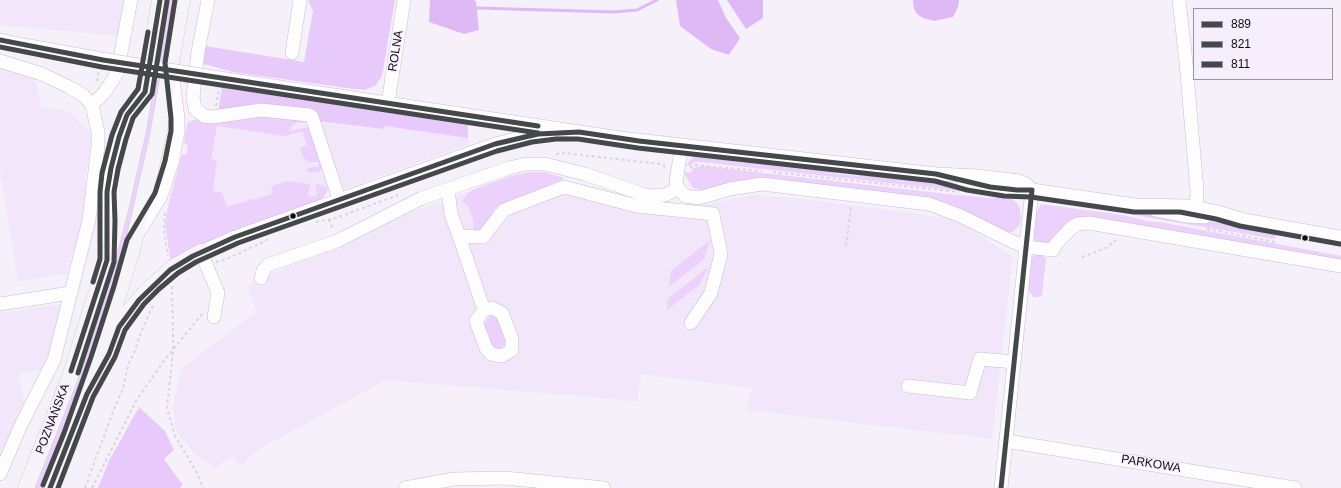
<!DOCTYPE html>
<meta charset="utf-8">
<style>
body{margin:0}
#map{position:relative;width:1341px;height:488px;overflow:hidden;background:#f5f0fa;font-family:Helvetica,sans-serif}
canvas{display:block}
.legend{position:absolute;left:1193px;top:8px;width:140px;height:72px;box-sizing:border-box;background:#f6edfd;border:1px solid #9a939f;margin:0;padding:5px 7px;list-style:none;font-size:12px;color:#110d13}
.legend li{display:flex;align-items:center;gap:8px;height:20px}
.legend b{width:20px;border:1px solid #9a939f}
</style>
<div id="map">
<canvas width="1341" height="488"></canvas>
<ul class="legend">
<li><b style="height:5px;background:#45484a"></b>889</li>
<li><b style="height:5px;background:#45484a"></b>821</li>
<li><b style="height:5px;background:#45484a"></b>811</li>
</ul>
</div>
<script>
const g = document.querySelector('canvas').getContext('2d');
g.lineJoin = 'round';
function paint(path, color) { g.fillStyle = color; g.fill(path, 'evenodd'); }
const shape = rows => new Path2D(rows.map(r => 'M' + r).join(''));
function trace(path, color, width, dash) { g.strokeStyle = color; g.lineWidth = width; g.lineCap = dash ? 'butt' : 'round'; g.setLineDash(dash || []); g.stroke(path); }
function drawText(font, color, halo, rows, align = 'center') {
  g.font = font + ' Helvetica,sans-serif'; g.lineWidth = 3; g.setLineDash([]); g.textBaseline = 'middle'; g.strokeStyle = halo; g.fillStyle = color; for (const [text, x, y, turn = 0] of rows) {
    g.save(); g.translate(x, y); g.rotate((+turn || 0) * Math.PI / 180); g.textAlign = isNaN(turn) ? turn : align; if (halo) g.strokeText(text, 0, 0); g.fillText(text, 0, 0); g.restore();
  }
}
paint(shape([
 [0,0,127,0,122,36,0,25],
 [0,63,35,72,41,107,68,111,93,134,85,179,86,215,66,274,18,281,0,172],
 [307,118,330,191,203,227,199,122],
 [318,122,383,129,384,123,466,134,470,144,347,188,341,189],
 [541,174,657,204,663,203,699,206,753,195,805,199,895,211,946,218,965,225,1013,257,992,439,746,410,752,388,641,374,637,401,386,380,261,448,240,466,232,456,216,468,200,459,176,432,173,405,181,369,256,312,247,286,283,268,319,255,379,224,510,177],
 [61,304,46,369,19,374,25,408,0,464,0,313]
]), '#f2e7fa');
paint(shape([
 [167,0,176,0,166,61,157,60],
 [154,78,163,79,150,145,112,298,44,488,33,488],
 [264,113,310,122,296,123,292,125,290,131,309,127,322,169,319,172,311,173,307,171,306,169,319,166,318,162,308,162,303,157,300,148,307,145,302,131,284,136,217,126,211,159,217,160,213,191,222,192,227,207,273,194,271,186,287,181,310,184,308,197,317,195,316,184,325,186,328,189,322,200,172,261,170,257,165,223,169,202,182,154,186,155,188,145,184,144,187,123,197,119],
 [705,154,830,168,836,174,858,176,865,172,930,179,1001,192,989,194,700,162,695,162,689,166,686,166,691,159,695,156],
 [702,166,947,194,989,198,1004,197,1011,199,1017,203,1020,210,1021,218,1020,224,1016,229,1013,232,1008,232,1007,234,957,208,945,202,929,199,792,182,783,179,760,178,707,191,701,190,693,188,685,175,685,172,689,173,691,173,692,169,696,167],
 [530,172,543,172,565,178,495,208,487,224,482,230,474,230,473,220,468,206,462,201,468,193,474,189,511,176],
 [1052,198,1124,208,1179,218,1235,224,1255,228,1277,234,1275,239,1145,217,1131,213,1045,201],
 [1041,204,1123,215,1147,221,1165,223,1341,256,1341,261,1281,249,1279,252,1206,239,1172,230,1153,230,1085,220,1052,244,1037,243,1033,238,1035,215],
 [710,240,704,259,669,287,671,271],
 [1039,254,1043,255,1046,259,1042,295,1039,297,1033,297,1028,288,1031,259,1035,255],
 [708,267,700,284,667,310,668,299],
 [492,316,497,316,507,342,505,345,499,349,493,347,489,343,484,327,488,318]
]), '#ebd1fb');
paint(shape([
 [308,0,395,0,382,76,375,86,365,90,346,88,233,72,204,64,201,59,205,46,304,62,313,11],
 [222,88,335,104,357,108,468,125,468,138,385,126,383,129,317,121,313,112,218,113],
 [139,407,165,431,174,450,164,459,183,485,180,488,98,488,109,461]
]), '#e8c9fc');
paint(shape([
 [430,0,473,0,476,1,479,30,464,34,429,22],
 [676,0,718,0,726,18,740,38,729,55,711,49,680,26],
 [727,0,763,0,763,18,746,29],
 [913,0,959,0,959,1,958,7,953,17,934,21,923,18,917,14,914,9]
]), '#dfb9f6');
trace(shape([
 [477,8,614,12,637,10,657,0]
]), '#dfb9f6', 3);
const minor = shape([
 [208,0,198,52,193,97,195,109,204,116,213,117,261,110,309,115,312,117,339,199],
 [1179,0,1186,62,1197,191,1196,217],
 [0,40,24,45,107,60],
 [292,53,300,0],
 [0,61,42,74,69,87,83,95,92,105,98,132,98,146,89,220,54,360,21,425,0,474],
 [213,77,620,138,936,174,978,176,1019,181,1026,184,1032,190],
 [388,103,404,0],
 [92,105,105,92,117,73,131,0],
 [963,181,1005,189,1032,190,1135,205,1186,206,1218,212,1241,219],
 [678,188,685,196,699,198,730,189,762,184,929,204,961,216,1011,241,1026,247,1053,250,1056,244,1071,228,1078,224,1089,223,1341,266],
 [448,189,451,214,459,236,483,237,504,210,564,187,637,206,713,214,721,254,711,293,691,323],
 [1155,210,1185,216,1205,217],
 [1233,218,1341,237],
 [138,233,161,196,172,163,178,132,178,118,172,72],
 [459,236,484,310],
 [108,241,107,192,112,162,119,137,127,115,145,92],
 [261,278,263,271,268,265,337,241,422,198,509,168,526,164,545,164,585,174,645,195,651,196,665,195,678,188,676,181,682,145],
 [0,304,70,293],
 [492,308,502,313,512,339,512,350,502,356,491,354,486,348,476,321,484,310,492,308],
 [214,317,218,293,201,252,235,237,495,144,531,135,551,133],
 [908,386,970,393,980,359,1014,362],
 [1006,441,1295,488],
 [405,488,454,479,505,478,604,488],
 [1001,488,1032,190]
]);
const major = shape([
 [113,342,119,327,128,313,146,292,174,267,201,252],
 [26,488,70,377,107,260,120,210,138,131,160,0],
 [50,488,71,435,98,359,132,250,158,136,182,0]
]);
trace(minor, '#c5c0c8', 14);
trace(major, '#d0ced3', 17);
trace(shape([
 [97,81,99,70],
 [216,106,219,88],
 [556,154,565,153,660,164,666,167],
 [690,168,694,165,762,171],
 [773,172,959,192],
 [165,213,164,231,168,256],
 [329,219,333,230],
 [316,222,336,218,401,194],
 [1207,229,1275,242],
 [846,246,851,206],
 [1082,257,1106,248,1116,240],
 [216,262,227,259,269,239],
 [172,286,173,327,173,351,167,408,175,436,196,471,203,488],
 [85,488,114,409,123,389,128,365,134,353,142,330,154,303],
 [92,488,136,401,163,362,202,314]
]), '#d8d6d9', 2, [3, 3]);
trace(minor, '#fefdfe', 13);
trace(major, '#f7f4f9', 16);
const minorBridge = shape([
 [107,60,213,77]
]);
trace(minorBridge, '#c5c0c8', 14, []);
trace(minorBridge, '#fefdfe', 13);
trace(shape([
 [0,40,103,60,538,126],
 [71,371,107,260,107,192,111,168,119,137,127,115,145,92,160,0],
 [50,488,87,394,109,354,119,327,139,300,170,270,193,256,235,237,495,144,538,134,579,132,639,141,936,174,990,187,1017,190,1032,190],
 [1001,488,1032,190]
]), '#45484a', 5);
trace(shape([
 [0,47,102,67,538,133],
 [78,373,114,262,115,221,114,192,118,169,126,139,133,118,152,94,167,1],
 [58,488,93,397,115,357,125,330,144,304,159,289,178,273,196,262,238,243,497,151,532,142,556,139,578,139,638,148,935,181,967,190,1004,196,1031,197,1134,212,1180,212,1216,219,1240,226,1340,244]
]), '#45484a', 5);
trace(shape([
 [93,282,100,259,100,192,102,173,112,135,121,112,138,89,148,32],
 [43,485,64,433,91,357,114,286,127,240,155,193,165,161,171,131,171,118,165,63,175,0]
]), '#45484a', 5);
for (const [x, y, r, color] of [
 [293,216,3.5,"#110d13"],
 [1305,238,3.5,"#110d13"]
]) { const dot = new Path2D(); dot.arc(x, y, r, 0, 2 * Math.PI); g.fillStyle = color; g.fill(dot); trace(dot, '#f6edfd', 1.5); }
drawText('12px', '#110d13', '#f6edfd', [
 ["ROLNA",396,51,-81],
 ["POZNAŃSKA",53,419,-69],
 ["PARKOWA",1151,464,9]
]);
</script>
